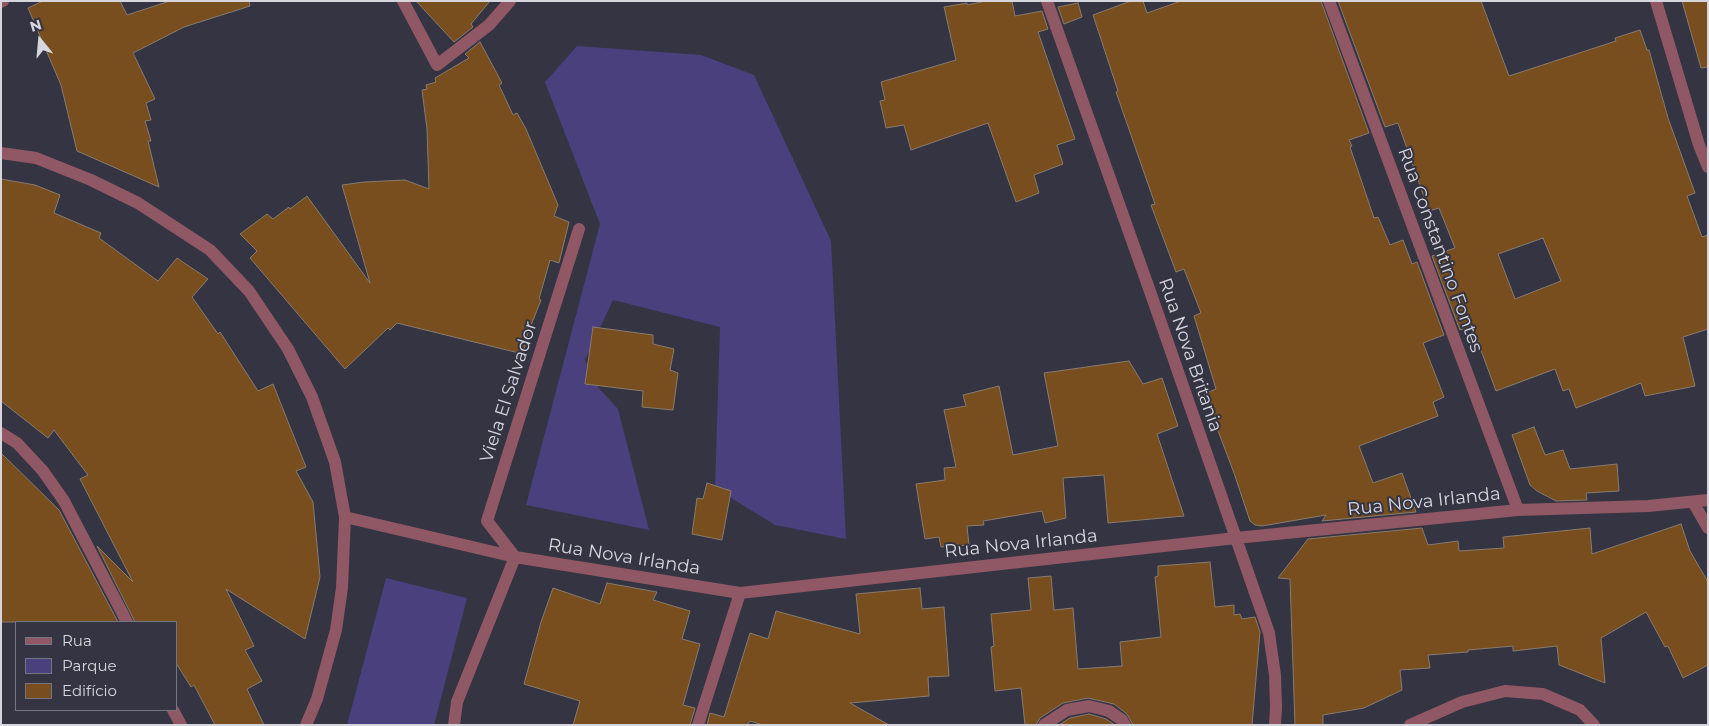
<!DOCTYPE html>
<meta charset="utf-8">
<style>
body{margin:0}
#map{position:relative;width:1709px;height:726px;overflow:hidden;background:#353442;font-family:Montserrat,sans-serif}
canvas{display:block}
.frame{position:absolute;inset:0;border:2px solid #d6d6df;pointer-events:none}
.legend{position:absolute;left:15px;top:621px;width:162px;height:90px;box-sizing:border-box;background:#353442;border:1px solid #757581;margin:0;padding:6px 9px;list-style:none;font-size:15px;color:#d6d6df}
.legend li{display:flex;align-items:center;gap:10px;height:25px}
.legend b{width:25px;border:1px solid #757581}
.north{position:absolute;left:15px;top:15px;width:50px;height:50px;-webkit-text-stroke:4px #353442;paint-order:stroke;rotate:343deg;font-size:14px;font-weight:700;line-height:20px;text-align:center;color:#d6d6df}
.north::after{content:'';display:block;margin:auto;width:18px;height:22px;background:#d6d6df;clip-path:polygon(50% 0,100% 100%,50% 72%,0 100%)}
</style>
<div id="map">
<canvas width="1709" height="726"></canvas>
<div class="frame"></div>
<ul class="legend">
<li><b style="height:6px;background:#8f5864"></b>Rua</li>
<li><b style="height:14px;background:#49407d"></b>Parque</li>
<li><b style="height:14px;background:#784e1e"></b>Edifício</li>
</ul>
<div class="north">N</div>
</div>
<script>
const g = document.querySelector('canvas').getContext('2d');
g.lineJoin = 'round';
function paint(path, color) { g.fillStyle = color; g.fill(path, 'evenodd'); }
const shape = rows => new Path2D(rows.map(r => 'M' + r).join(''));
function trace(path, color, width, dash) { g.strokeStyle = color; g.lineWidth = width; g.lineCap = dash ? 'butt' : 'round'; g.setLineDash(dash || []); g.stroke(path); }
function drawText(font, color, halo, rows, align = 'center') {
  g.font = font + ' Montserrat,sans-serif'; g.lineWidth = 4; g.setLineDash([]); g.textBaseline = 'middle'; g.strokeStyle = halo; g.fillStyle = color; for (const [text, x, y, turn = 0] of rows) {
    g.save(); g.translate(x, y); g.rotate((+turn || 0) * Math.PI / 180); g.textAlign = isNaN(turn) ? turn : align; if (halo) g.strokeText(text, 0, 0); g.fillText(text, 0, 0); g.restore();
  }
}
paint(shape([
 [577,46,701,55,754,75,831,241,846,539,775,525,715,488,720,327,613,300,585,360,595,384,618,409,649,530,526,505,600,224,545,82],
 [386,578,467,598,434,725,347,725]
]), '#49407d');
const building = shape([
 [43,1,120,1,127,15,170,1,249,1,250,6,184,27,133,53,155,99,146,103,151,120,145,121,151,141,148,141,159,187,77,151,61,85,28,8,43,1],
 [416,1,490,1,471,24,473,27,454,42,416,1],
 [986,1,1012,1,1015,16,1042,11,1048,29,1038,32,1075,139,1057,145,1063,164,1034,175,1039,193,1016,202,988,123,911,150,904,125,886,128,880,101,885,100,881,82,956,60,944,7,967,3,967,5,986,1],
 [1131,1,1143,1,1147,13,1181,1,1321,1,1369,133,1349,140,1352,146,1350,147,1374,218,1378,217,1390,245,1403,240,1412,264,1417,262,1444,335,1423,343,1444,397,1433,402,1438,416,1359,446,1373,483,1402,473,1416,512,1322,521,1326,515,1262,526,1255,525,1250,521,1234,473,1204,394,1216,389,1194,316,1201,313,1184,269,1176,272,1151,205,1155,204,1116,92,1118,91,1093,15,1131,1],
 [1338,1,1481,1,1509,76,1616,41,1615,38,1640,30,1647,50,1649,50,1668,118,1695,193,1687,196,1702,237,1708,235,1708,329,1683,337,1695,386,1645,396,1641,383,1576,408,1569,389,1563,391,1555,369,1496,391,1472,326,1460,330,1432,256,1455,248,1439,208,1429,211,1398,123,1385,127,1338,1],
 [1543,238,1561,281,1515,299,1498,254,1543,238],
 [1682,1,1708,1,1708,67,1701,68,1682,1],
 [1078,3,1082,17,1064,24,1058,7,1078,3],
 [480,42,502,83,499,85,513,115,517,113,526,129,558,205,554,216,569,222,559,263,550,260,539,299,541,300,528,333,523,354,397,323,390,330,388,328,345,369,250,258,257,251,240,234,267,214,273,219,289,207,290,209,307,196,370,283,342,185,364,182,405,180,429,189,427,129,422,90,427,89,426,85,436,82,435,78,469,58,465,54,480,42],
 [1,179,35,185,60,195,54,213,101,233,99,238,158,281,177,258,208,279,192,297,218,334,220,332,258,391,273,384,306,467,296,471,313,502,320,577,305,639,226,589,254,646,245,650,262,681,247,689,264,725,215,725,194,685,191,687,176,663,176,622,135,622,97,546,133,582,80,479,88,475,54,430,48,438,1,401,1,179],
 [593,327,653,335,653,344,674,349,670,370,678,373,673,410,642,407,643,391,585,384,593,327],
 [1129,361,1143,384,1162,378,1178,426,1157,434,1184,516,1108,523,1104,475,1063,478,1066,518,1045,523,1042,511,983,521,984,525,967,526,969,545,941,547,939,537,925,539,916,484,945,480,944,468,956,467,944,410,966,406,963,395,999,386,1013,455,1058,446,1044,373,1129,361],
 [1534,427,1545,455,1563,450,1570,469,1617,464,1619,491,1586,493,1587,500,1556,501,1537,491,1530,485,1512,435,1534,427],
 [1,453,59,510,118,622,1,622,1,453],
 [707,483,731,491,722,540,692,534,697,498,703,499,707,483],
 [1681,524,1690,551,1708,582,1708,665,1683,678,1668,646,1665,647,1646,612,1601,638,1605,683,1559,665,1557,646,1513,651,1513,646,1468,650,1468,652,1428,655,1430,668,1400,670,1402,690,1364,708,1323,715,1323,725,1295,725,1290,579,1278,578,1308,539,1422,528,1428,545,1458,541,1459,551,1504,548,1503,537,1590,528,1592,554,1681,524],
 [1210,562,1215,607,1234,605,1234,615,1240,614,1242,619,1255,617,1260,632,1252,725,1133,725,1127,714,1114,704,1088,698,1063,703,1040,718,1036,725,1025,725,1021,688,995,691,991,647,994,646,991,614,1031,610,1028,578,1051,576,1054,610,1073,608,1078,669,1122,666,1120,642,1161,637,1155,577,1158,576,1158,566,1210,562],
 [607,583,657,592,653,600,690,611,682,639,700,644,683,705,695,708,690,725,573,725,580,701,524,684,541,622,553,588,600,604,607,583],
 [920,588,922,609,944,607,949,676,928,677,929,696,850,703,889,725,763,725,750,721,747,725,707,725,710,713,724,717,750,633,768,639,776,611,860,634,856,594,920,588],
 [1089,714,1106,719,1115,725,1059,725,1070,718,1089,714]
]);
paint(building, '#784e1e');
trace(building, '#887b6f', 1);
trace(shape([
 [403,1,437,65,489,25,510,1],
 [1047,1,1152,297,1269,633,1275,675,1276,707,1275,725],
 [1329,1,1518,510],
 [1656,1,1699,145,1708,167],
 [1,2,3,1],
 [1,153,36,158,91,180,138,203,210,250,249,291,288,349,312,397,335,462,345,517,342,588,336,630,317,699,306,725],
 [1,433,17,443,43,471,64,501,127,622],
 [1693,502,1708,528],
 [345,517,515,557,740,593,1236,538,1518,510,1648,506,1708,500],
 [173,710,181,725],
 [454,725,457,702,515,557,487,521,579,229],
 [698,725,740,593],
 [1044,725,1067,710,1089,706,1109,711,1122,720,1125,725],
 [1410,725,1462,702,1505,691,1543,694,1580,710,1594,725]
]), '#8f5864', 12);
drawText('18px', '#d6d6df', '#353442', [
 ["Rua Constantino Fontes",1440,250,70],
 ["Rua Nova Britania",1190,355,71],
 ["Viela El Salvador",509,392,-72],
 ["Rua Nova Irlanda",1424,502,-6],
 ["Rua Nova Irlanda",1021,544,-6],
 ["Rua Nova Irlanda",624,557,9]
]);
</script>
